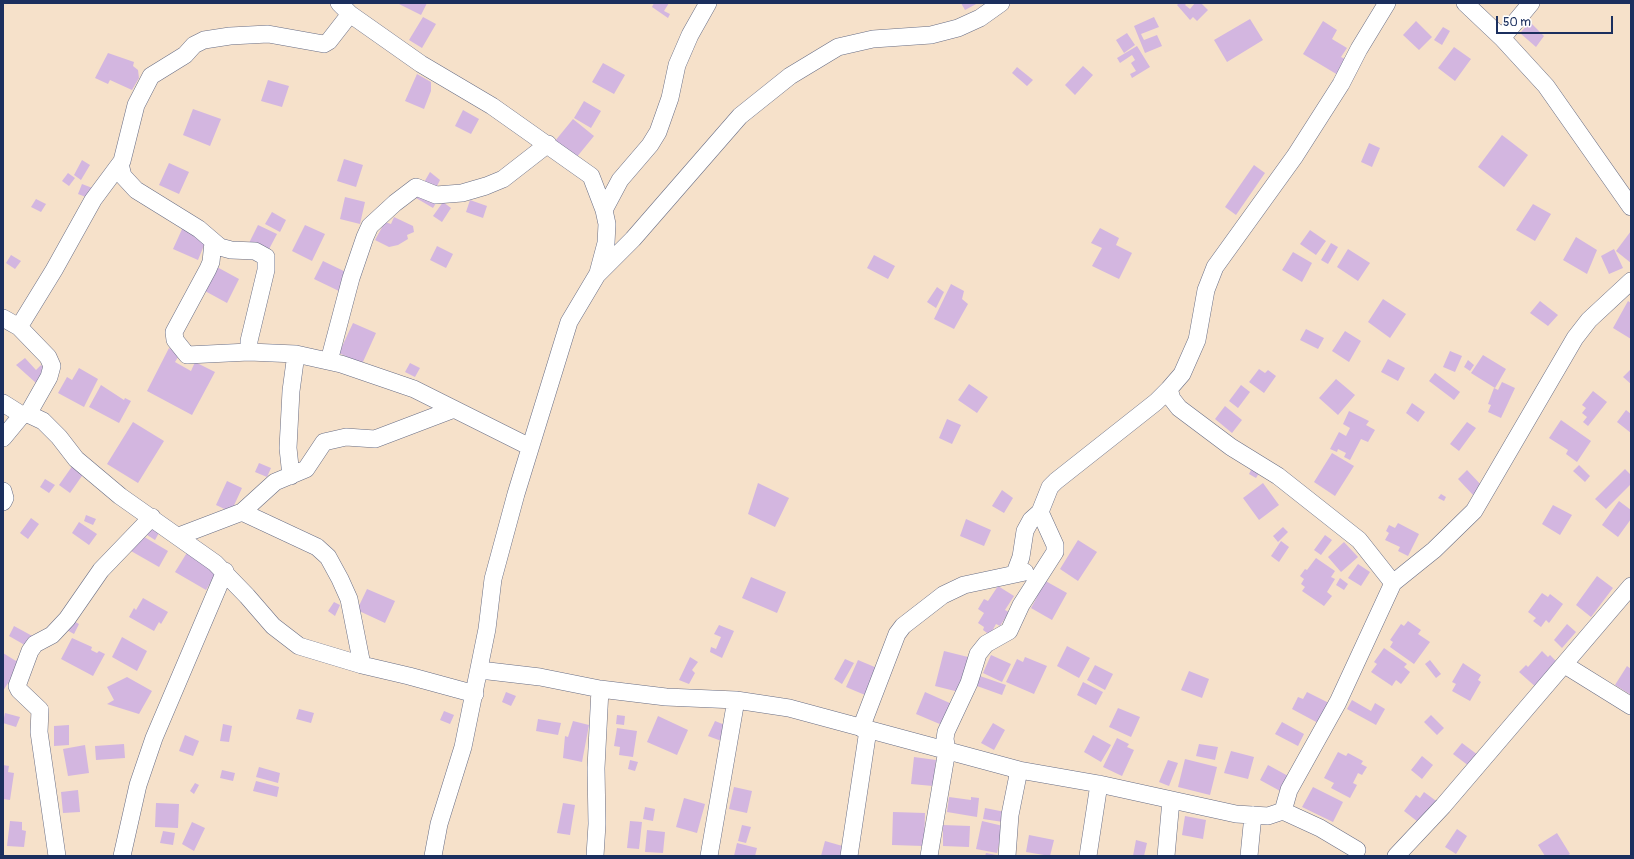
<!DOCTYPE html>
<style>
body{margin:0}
#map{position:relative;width:1634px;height:859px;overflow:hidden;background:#f6e1ca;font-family:Pangolin,sans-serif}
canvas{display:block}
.frame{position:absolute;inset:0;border:4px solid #1b2f5e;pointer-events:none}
.scale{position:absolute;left:1496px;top:16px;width:117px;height:18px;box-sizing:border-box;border:2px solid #1b2f5e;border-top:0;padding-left:5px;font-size:12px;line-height:14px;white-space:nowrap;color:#1b2f5e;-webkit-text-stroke:3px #fff;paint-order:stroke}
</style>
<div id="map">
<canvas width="1634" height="859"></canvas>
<div class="frame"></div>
<div class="scale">50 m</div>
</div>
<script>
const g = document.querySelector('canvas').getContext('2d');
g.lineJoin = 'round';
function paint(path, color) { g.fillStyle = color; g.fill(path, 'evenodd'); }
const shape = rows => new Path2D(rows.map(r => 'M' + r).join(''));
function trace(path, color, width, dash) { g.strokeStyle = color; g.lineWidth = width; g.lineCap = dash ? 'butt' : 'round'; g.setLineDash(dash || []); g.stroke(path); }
paint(shape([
 [397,3,427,3,421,15],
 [654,3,669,3,664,11,670,14,668,18,652,7],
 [961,3,978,3,965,10],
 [1179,3,1187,3,1185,5,1190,9,1195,3,1201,3,1208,10,1197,21,1193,17,1190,20,1177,5],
 [423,17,436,24,422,48,409,40],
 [1154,17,1159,27,1141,34,1144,40,1157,35,1162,46,1145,53,1134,26],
 [1250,19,1263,40,1227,62,1214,40],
 [1323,21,1337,30,1332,39,1347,48,1341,57,1347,60,1338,75,1303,54],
 [1416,21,1432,37,1419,50,1403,35],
 [1530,22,1544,36,1536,47,1520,33],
 [1443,27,1450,31,1442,45,1434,40],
 [1127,33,1135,45,1124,53,1116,40],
 [1137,46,1150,67,1132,78,1130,74,1136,71,1131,63,1135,60,1132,55,1120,63,1117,58],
 [1454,47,1471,59,1455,81,1438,68],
 [108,53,134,62,133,66,138,70,139,78,132,90,110,80,108,84,95,78],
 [603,63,625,75,614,94,592,82],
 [1083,66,1093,75,1075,95,1065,85],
 [1017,67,1033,80,1027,86,1012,73],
 [417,74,431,82,431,91,424,109,405,101],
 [268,80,289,86,282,107,261,101],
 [584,101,601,111,591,128,574,118],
 [193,109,221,119,210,146,183,135],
 [463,110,479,119,471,134,455,126],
 [573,119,594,136,576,158,555,141],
 [1502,135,1528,155,1504,187,1478,167],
 [1369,143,1380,148,1372,167,1361,162],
 [344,159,363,165,356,187,337,181],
 [82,160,90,165,81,180,74,175],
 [169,163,189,172,179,194,159,185],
 [1254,165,1265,173,1236,215,1225,207],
 [430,172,440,180,435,190,423,184],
 [68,173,75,178,69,186,62,181],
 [82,184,95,189,91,199,78,194],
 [420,189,439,198,433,208,416,198],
 [345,197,365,202,360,224,340,219],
 [36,199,46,204,41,212,31,207],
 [470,200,487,206,483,218,466,212],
 [443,202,451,208,442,222,433,216],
 [1533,204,1551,214,1535,241,1516,230],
 [272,212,286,220,280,232,265,224],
 [394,217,413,226,414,232,407,235,408,239,398,245,389,247,375,240,385,222,391,224],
 [258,225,277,234,267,253,249,243],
 [305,225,325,234,312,261,292,251],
 [183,227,207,238,198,260,173,249],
 [1100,228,1119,238,1116,245,1132,253,1119,279,1092,266,1102,248,1091,243],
 [1310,230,1326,241,1316,255,1300,244],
 [1631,231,1631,263,1616,251],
 [1576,237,1597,250,1587,274,1563,260],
 [1331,243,1338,247,1328,264,1321,260],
 [437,246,453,254,446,268,430,260],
 [1348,249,1370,263,1358,281,1337,267],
 [1614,249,1623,268,1609,274,1601,256],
 [1293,252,1312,263,1302,282,1282,270],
 [11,255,21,261,15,269,6,263],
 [874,255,895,266,888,279,867,268],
 [323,261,350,274,341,292,314,279],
 [217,267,239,279,227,303,205,291],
 [951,284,964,291,962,299,968,304,954,329,934,319],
 [937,287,944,292,936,308,927,302],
 [1383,299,1406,314,1390,338,1368,322],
 [1540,301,1558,315,1548,326,1530,313],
 [1628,301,1631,303,1631,339,1613,328],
 [353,323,376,333,362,364,339,353],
 [1306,329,1324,338,1318,349,1300,340],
 [1345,331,1361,341,1349,362,1332,351],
 [169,348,180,354,175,362,191,371,195,362,215,372,192,415,147,391],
 [1450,351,1462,356,1455,372,1443,367],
 [1483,355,1506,369,1495,388,1471,373],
 [25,358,36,370,41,365,47,371,36,383,16,365],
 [1388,359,1405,368,1398,381,1381,372],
 [1468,360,1474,365,1470,371,1464,367],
 [410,363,420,368,415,377,405,372],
 [79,368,98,379,84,407,58,393,67,377,72,380],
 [1259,369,1265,373,1268,370,1276,376,1264,393,1249,382],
 [1631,369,1631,384,1623,377],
 [1435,373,1460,392,1454,400,1429,381],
 [1336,379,1355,395,1338,415,1319,398],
 [1502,382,1515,388,1501,418,1488,412,1491,405,1488,404,1494,388,1498,390],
 [969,384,988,397,977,413,958,400],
 [101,385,124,400,125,398,131,401,119,423,89,407],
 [1241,385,1250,392,1238,408,1229,401],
 [1593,391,1607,402,1588,426,1583,422,1587,417,1582,413,1586,408,1582,405],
 [1412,403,1425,412,1418,422,1406,413],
 [1225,406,1242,420,1232,433,1215,419],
 [1626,410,1631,414,1631,433,1617,422],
 [1349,411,1369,421,1366,425,1375,430,1368,442,1361,439,1350,460,1344,457,1346,453,1338,449,1337,452,1330,449,1339,432,1346,436,1350,428,1343,424],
 [947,419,961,425,952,444,939,438],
 [1561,420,1591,441,1577,462,1566,454,1568,450,1549,438],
 [133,422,164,441,138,483,107,464],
 [1467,422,1476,428,1459,451,1450,444],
 [1332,453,1354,466,1335,496,1314,482],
 [259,463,271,468,267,477,255,472],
 [73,465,84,473,70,493,59,485],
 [1579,465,1590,476,1585,482,1573,471],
 [1253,466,1261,470,1256,478,1249,474],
 [1625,469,1631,475,1631,484,1606,509,1595,499],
 [1467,470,1483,487,1474,496,1458,479],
 [45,479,55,485,49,493,40,487],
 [227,481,242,488,231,512,216,505],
 [758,483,789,498,775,527,748,514],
 [1263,483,1279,505,1259,520,1243,498],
 [1002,490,1013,498,1004,513,992,506],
 [1441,494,1446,497,1444,501,1438,498],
 [1619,501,1631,510,1631,519,1618,537,1602,525],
 [1553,505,1572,515,1560,535,1542,524],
 [86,515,96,519,93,525,84,521],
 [31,518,39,524,28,539,20,533],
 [966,519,991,530,984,546,960,536],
 [79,522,97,534,89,545,72,533],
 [1398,523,1419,534,1408,556,1398,551,1400,547,1385,540,1389,533,1386,531,1389,525,1395,528],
 [150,524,160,531,155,540,144,533],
 [1283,527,1288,532,1278,542,1273,536],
 [141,535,168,551,159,567,131,551],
 [1325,535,1332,540,1321,555,1314,550],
 [1078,540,1097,552,1078,581,1060,569],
 [1281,541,1289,547,1279,562,1271,556],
 [1344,542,1358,557,1341,572,1328,557],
 [188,551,219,569,206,590,175,572],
 [1316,558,1335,571,1331,577,1335,579,1327,592,1332,596,1324,606,1302,591,1305,587,1301,584,1304,579,1300,576,1305,569,1307,570],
 [1358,564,1370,572,1361,586,1348,578],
 [1597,576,1613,588,1591,617,1576,605],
 [751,577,786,592,777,613,742,598],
 [1340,578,1348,584,1344,590,1336,585],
 [1042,579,1067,593,1052,620,1031,608,1037,597,1033,594],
 [998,586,1014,596,1005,610,1009,612,1000,626,996,624,990,635,983,630,984,627,978,623,984,613,978,609,984,599,988,601],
 [367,589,395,601,385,623,357,610],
 [1542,593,1548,597,1550,594,1563,604,1549,623,1546,620,1541,627,1533,621,1536,618,1528,612],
 [143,598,168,612,161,624,159,622,154,631,129,617,134,608,136,610],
 [334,602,340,605,335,616,328,611],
 [70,619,79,624,74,634,65,629],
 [1408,621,1421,630,1418,634,1430,642,1414,664,1390,647,1393,642,1390,640,1401,624,1404,626],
 [1567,624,1576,632,1562,648,1554,640],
 [719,625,734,631,722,658,710,652,711,647,716,649,721,637,714,634],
 [14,626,36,638,30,648,9,636],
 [122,637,147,651,137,671,112,657],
 [72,638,92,647,91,650,97,653,99,651,105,654,93,676,61,659],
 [1067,646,1090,658,1079,678,1057,666],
 [1384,648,1407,664,1404,667,1410,672,1401,684,1396,680,1392,686,1371,672,1377,664,1374,662],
 [944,651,968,657,959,692,935,686],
 [1542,651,1548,657,1550,655,1560,665,1538,689,1519,672,1526,665,1528,667],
 [3,653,16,661,18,658,25,663,11,685,8,683,3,691],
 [991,655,1011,664,1002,682,983,673],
 [690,657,698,662,692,670,695,673,689,684,679,680],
 [1025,657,1047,666,1034,694,1006,682,1017,659,1023,662],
 [845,659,854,663,842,684,834,679],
 [858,660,877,668,865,695,846,687],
 [1430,660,1441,674,1436,678,1425,664],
 [1463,663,1481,675,1478,680,1481,682,1470,701,1452,691,1456,684,1452,682],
 [1095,665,1113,674,1105,690,1087,680],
 [1627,666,1631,669,1631,695,1615,685],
 [1189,671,1209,679,1202,698,1181,690],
 [980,676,1006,685,1002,695,977,686],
 [127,677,152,691,139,714,107,704,114,700,107,687],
 [1083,682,1103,692,1096,705,1077,695],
 [506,692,516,696,511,706,502,702],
 [925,692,952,704,942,725,916,714],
 [1307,692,1331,704,1320,724,1292,709,1298,697,1303,699],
 [1352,700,1371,711,1375,703,1385,709,1376,725,1347,709],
 [1118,708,1140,717,1131,737,1109,727],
 [299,709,314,713,311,723,296,719],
 [444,711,454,715,450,724,440,720],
 [5,713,20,717,16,727,3,723],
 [617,715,625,716,624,725,616,724],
 [1431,715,1444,728,1437,735,1424,722],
 [658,716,688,730,677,755,647,742],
 [538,719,561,723,558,735,536,731],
 [573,721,589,725,582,762,563,758,565,736,568,737],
 [715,721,730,727,724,742,708,736],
 [1282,722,1304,734,1298,746,1275,734],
 [993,723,1005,730,994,750,981,743],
 [223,724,232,726,229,742,220,741],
 [69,725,69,745,54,746,54,726],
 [617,728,637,731,633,757,619,755,620,747,614,746],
 [185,735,199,741,193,756,179,751],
 [1093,735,1111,745,1101,762,1084,752],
 [1117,738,1129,744,1127,747,1134,750,1122,776,1103,767],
 [1462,743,1478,755,1469,766,1453,754],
 [124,744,125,758,96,760,95,746],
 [1199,744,1218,747,1215,760,1196,756],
 [85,745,89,773,68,776,63,749],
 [1231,751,1254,757,1248,779,1224,773],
 [1338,752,1346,756,1348,753,1363,761,1361,764,1367,767,1362,775,1358,773,1353,783,1357,785,1350,798,1331,788,1334,783,1324,778],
 [1422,756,1433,765,1422,779,1411,770],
 [914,757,936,760,933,786,911,784],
 [1185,759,1217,767,1210,795,1178,787],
 [630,760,638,762,635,771,628,769],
 [1168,760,1178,763,1169,786,1159,782],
 [3,765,9,766,8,772,14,773,10,800,3,799],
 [1268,765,1290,777,1282,792,1260,780],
 [259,767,280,773,278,783,256,777],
 [222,770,235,773,233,781,220,778],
 [256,781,279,787,277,797,253,791],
 [195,783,199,785,194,794,190,791],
 [734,787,752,791,747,813,729,809],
 [1313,787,1343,802,1333,822,1302,807],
 [78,790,80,812,63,813,61,792],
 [1424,792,1439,803,1422,825,1404,811,1416,795,1420,798],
 [949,797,971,800,971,797,979,798,977,817,947,812],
 [684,798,705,804,697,833,676,827],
 [156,803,179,804,178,828,155,827],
 [563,803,575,805,570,835,557,833],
 [645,807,655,809,653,821,643,819],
 [985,808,1005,812,1003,822,983,819],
 [893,812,925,813,924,846,892,845],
 [1185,816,1206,820,1203,839,1182,835],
 [10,821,22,822,22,830,26,831,24,847,7,846],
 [630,821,642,822,639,849,627,848],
 [982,821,1003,826,997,853,976,849],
 [192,822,205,828,194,851,182,844],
 [742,825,751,827,746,843,738,841],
 [943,825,970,826,969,847,943,846],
 [1457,829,1467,836,1456,854,1445,847],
 [647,830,665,832,663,853,645,852],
 [163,831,175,833,173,845,160,843],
 [1557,833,1570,854,1567,856,1545,856,1538,845],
 [1029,835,1054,840,1050,856,1026,852],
 [1136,840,1147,843,1144,856,1133,856],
 [825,841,846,847,844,856,821,856],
 [737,843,757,848,755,856,734,856],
 [986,853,996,855,996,856,985,856]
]), '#d3b6e0');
const street = shape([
 [339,3,350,14,421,64,492,106,591,176,604,210,607,224,606,243,598,273],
 [1465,3,1502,38,1546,86,1631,207],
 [1502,38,1531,3],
 [120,164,123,176,136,190,199,229,220,247,231,250,255,251,266,257,266,270,249,341,249,352],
 [604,210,620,180,650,145,658,132,670,98,677,65,690,35,708,3],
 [213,242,211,262,208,269,174,332,175,340,187,355,249,352,296,354,341,364,414,389,530,447],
 [3,318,19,327,48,357,52,366,49,377,28,414],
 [19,327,54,270,93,200,122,161,136,105,151,76,185,55,194,45,204,40,230,36,268,34,324,44,329,41,350,14],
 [329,361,351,278,365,237,370,226,395,203,416,187,436,195,462,193,486,186,503,179,548,144],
 [1169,389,1172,399,1179,408,1231,447,1278,476,1359,540,1393,583],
 [3,403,22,415],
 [3,438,22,415,28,414,43,421,59,437,76,459,120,496,215,563,247,596,273,626,299,646,362,665,409,676,475,694],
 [291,476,288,448,291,391,296,354],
 [3,491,5,498,3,502],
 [242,512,317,547,328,557,340,579,349,599,362,665],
 [179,536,242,512,275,482,306,469,324,442,346,437,375,439,454,409],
 [1015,573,1021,557,1025,531,1031,520,1040,512,1050,487,1056,481,1156,402,1169,389,1182,374,1197,340,1206,290,1215,267,1295,156,1341,84,1359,49,1387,3],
 [1565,665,1631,706],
 [480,670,540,677,600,689,666,697,736,700,789,708,1019,770,1099,784,1236,814,1268,816,1283,811,1289,790,1338,702,1393,583,1434,550,1474,511,1575,338,1589,320,1631,281],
 [861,728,897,634,903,626,943,595,964,585,1025,572],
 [1283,811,1320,828,1357,850],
 [57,856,39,732,40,710,19,690,17,686,30,651,35,644,52,635,67,619,101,570,152,517],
 [122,856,138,785,154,738,225,571],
 [433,856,439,824,463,747,487,629,493,579,516,494,569,322,597,275,633,239,740,116,790,76,838,47,873,39,931,35,958,28,980,18,1001,3],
 [595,856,597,824,596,768,600,689],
 [709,856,736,700],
 [849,856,868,730],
 [929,856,947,750,945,739,946,732,969,683,978,654,986,644,1009,631,1021,605,1055,552,1055,545,1040,512],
 [1007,856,1010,815,1019,770],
 [1088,856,1099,784],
 [1166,856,1171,800],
 [1249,856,1253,815],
 [1396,856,1443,806,1631,586]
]);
trace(street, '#686d84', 18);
trace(street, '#fff', 17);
</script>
